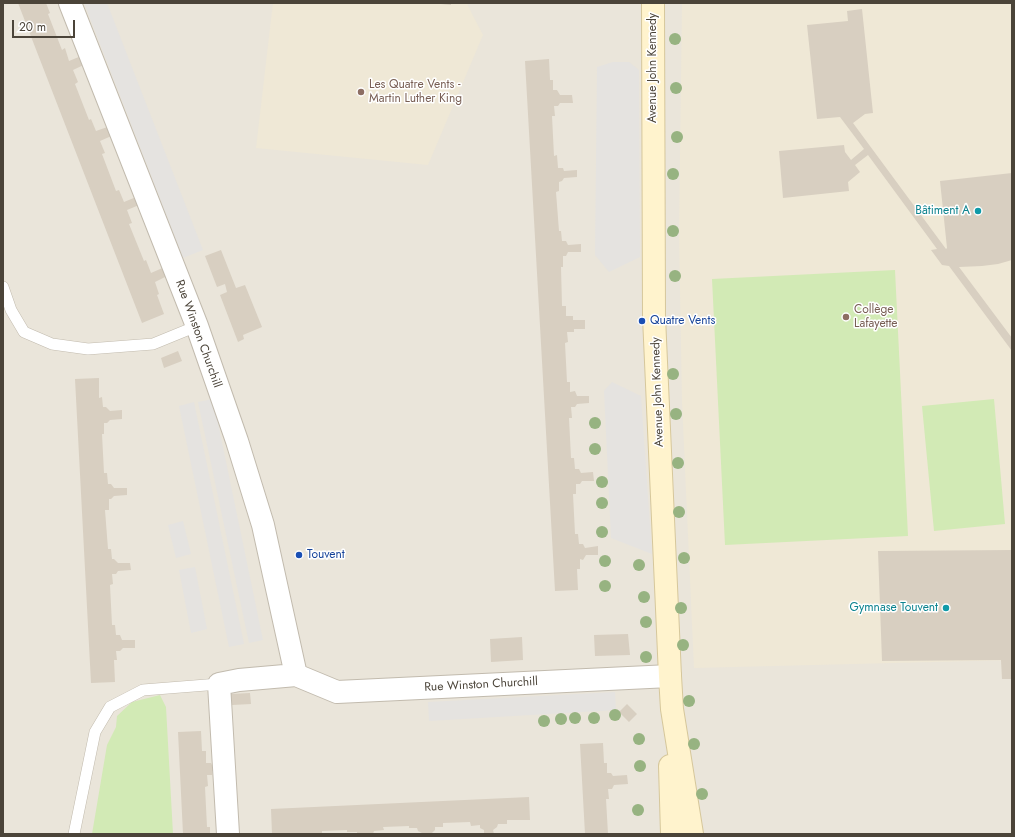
<!DOCTYPE html>
<meta charset="utf-8">
<style>
body{margin:0}
#map{position:relative;width:1015px;height:837px;overflow:hidden;background:#f6f3ec;font-family:Jost,sans-serif}
canvas{display:block}
.frame{position:absolute;inset:0;border:4px solid #4b4439;pointer-events:none}
.scale{position:absolute;left:12px;top:20px;width:63px;height:18px;box-sizing:border-box;border:2px solid #4b4439;border-top:0;padding-left:5px;font-size:12px;line-height:14px;white-space:nowrap;color:#4b4439;-webkit-text-stroke:3px #fff;paint-order:stroke}
</style>
<div id="map">
<canvas width="1015" height="837"></canvas>
<div class="frame"></div>
<div class="scale">20 m</div>
</div>
<script>
const g = document.querySelector('canvas').getContext('2d');
g.lineJoin = 'round';
function paint(path, color) { g.fillStyle = color; g.fill(path, 'evenodd'); }
const shape = rows => new Path2D(rows.map(r => 'M' + r).join(''));
function trace(path, color, width, dash) { g.strokeStyle = color; g.lineWidth = width; g.lineCap = dash ? 'butt' : 'round'; g.setLineDash(dash || []); g.stroke(path); }
function drawText(font, color, halo, rows, align = 'center') {
  g.font = font + ' Jost,sans-serif'; g.lineWidth = 3; g.setLineDash([]); g.textBaseline = 'middle'; g.strokeStyle = halo; g.fillStyle = color; for (const [text, x, y, turn = 0] of rows) {
    g.save(); g.translate(x, y); g.rotate((+turn || 0) * Math.PI / 180); g.textAlign = isNaN(turn) ? turn : align; if (halo) g.strokeText(text, 0, 0); g.fillText(text, 0, 0); g.restore();
  }
}
paint(shape([
 [3,3,1012,3,1012,834,3,834]
]), '#eae5da');
paint(shape([
 [273,3,467,3,472,14,483,35,428,165,256,148],
 [682,3,1012,3,1012,660,694,668,682,402,679,233]
]), '#efe8d6');
paint(shape([
 [895,270,908,536,725,545,712,279],
 [994,399,1005,524,934,531,922,406],
 [160,695,166,707,173,834,92,834,107,745,116,727,117,716,132,702]
]), '#d2eab5');
paint(shape([
 [84,3,107,3,203,250,183,258],
 [613,62,629,62,639,70,640,257,609,272,595,255,597,67],
 [612,382,641,396,652,554,611,538,604,391],
 [213,399,263,640,249,643,198,402],
 [194,402,244,644,229,647,179,406],
 [183,521,191,554,176,558,168,525],
 [195,567,207,629,191,633,179,570],
 [615,692,616,710,429,721,428,702]
]), '#e5e3e0');
paint(shape([
 [18,3,46,3,50,13,48,14,62,50,65,48,69,61,86,54,90,62,73,70,78,82,75,84,89,120,91,119,96,131,113,125,116,134,100,141,105,153,102,154,116,191,119,190,124,202,141,195,144,203,127,210,132,223,129,224,144,261,146,260,151,273,167,266,171,274,155,282,159,294,157,295,164,314,142,323],
 [441,3,451,3,451,5,441,4],
 [862,9,873,113,865,114,853,123,946,249,947,248,940,181,1012,173,1012,260,998,264,982,266,959,267,1012,338,1012,351,949,266,942,265,931,250,937,249,868,155,855,165,860,172,848,182,849,191,783,198,779,151,844,145,845,152,851,160,864,149,840,117,817,119,807,25,848,21,847,11],
 [549,59,550,80,553,80,553,90,557,90,560,95,572,95,573,103,560,103,558,106,554,106,555,116,552,116,554,156,557,155,558,168,563,168,564,171,577,170,577,177,564,178,562,181,559,182,559,191,556,192,559,231,561,231,562,241,566,241,568,245,581,244,581,252,568,252,566,256,563,256,563,267,561,267,562,306,566,306,566,316,573,316,573,320,585,320,585,329,574,329,574,332,567,332,568,342,565,343,567,382,570,382,570,392,575,391,577,396,589,396,589,403,577,404,575,407,571,407,572,418,569,418,571,458,574,458,575,469,579,469,581,473,593,472,594,481,582,481,580,484,576,484,576,494,573,494,575,534,578,534,579,544,583,544,585,548,598,546,598,555,586,555,583,560,580,559,580,569,577,569,578,590,555,591,525,61],
 [221,250,236,288,245,285,262,327,243,335,244,339,238,342,220,295,227,292,225,284,217,287,205,256],
 [178,351,182,361,164,368,161,358],
 [99,378,99,398,102,397,103,407,106,407,110,411,122,410,122,419,110,420,107,423,104,423,104,434,102,434,104,473,107,473,108,484,111,484,114,488,127,488,127,495,114,496,111,499,109,499,109,510,105,510,108,549,111,549,112,559,114,559,118,563,130,563,131,570,118,571,116,574,112,574,113,584,110,585,112,625,115,625,116,635,120,635,122,640,135,640,135,648,123,648,120,651,116,651,117,660,114,660,115,682,91,683,75,379],
 [1012,550,1012,679,1002,679,1001,660,882,661,878,551],
 [628,634,630,655,595,656,594,635],
 [522,637,523,660,491,662,490,639],
 [250,693,251,704,232,705,231,694],
 [627,704,637,714,629,722,619,712],
 [201,731,202,751,206,751,206,763,211,763,212,765,214,765,215,771,212,771,212,775,207,775,208,786,205,787,207,827,210,827,210,834,183,834,178,732],
 [603,743,604,763,607,763,607,773,611,773,613,776,627,775,628,784,614,785,612,789,608,789,609,799,606,799,608,834,585,834,580,744],
 [529,797,530,820,507,820,507,824,498,824,497,827,493,830,494,834,484,834,484,830,480,828,480,825,471,826,470,822,443,823,443,827,435,827,435,830,431,834,422,834,422,833,418,831,417,828,409,828,409,826,383,827,384,830,374,831,373,834,357,834,357,832,347,832,347,830,322,831,322,834,272,834,271,809]
]), '#d8cfc1');
const service = shape([
 [3,287,11,310,24,332,52,344,88,349,153,344,197,326],
 [74,834,95,732,110,707,143,690,219,684]
]);
const minor = shape([
 [70,3,197,326,237,441,263,525,296,675],
 [228,834,219,684,239,680,296,675,337,692,670,676]
]);
const secondary = shape([
 [653,3,654,317,670,676,672,709,692,834],
 [670,766,672,834]
]);
trace(service, '#c2bbae', 12);
trace(minor, '#c2bbae', 24);
trace(secondary, '#d6c79b', 24);
trace(service, '#fff', 11);
trace(minor, '#fff', 22);
trace(secondary, '#fff3cd', 22);
g.fillStyle = '#97b381';
for (const [x, y] of [
 [675,39],
 [676,88],
 [677,137],
 [673,174],
 [673,231],
 [675,276],
 [673,374],
 [676,414],
 [595,423],
 [595,449],
 [678,463],
 [602,482],
 [602,503],
 [679,512],
 [602,532],
 [684,558],
 [605,561],
 [639,565],
 [605,586],
 [644,597],
 [681,608],
 [646,622],
 [683,645],
 [646,657],
 [689,701],
 [615,715],
 [575,718],
 [594,718],
 [561,719],
 [544,721],
 [639,739],
 [694,744],
 [640,766],
 [702,794],
 [638,810]
]) { g.beginPath(); g.arc(x, y, 6, 0, 2 * Math.PI); g.fill(); }
for (const [x, y, r, color] of [
 [361,92,4,"#8d6e63"],
 [978,211,4,"#0f9aa8"],
 [846,317,4,"#8d6e63"],
 [642,321,4,"#1a4fb4"],
 [299,555,4,"#1a4fb4"],
 [946,608,4,"#0f9aa8"]
]) { const dot = new Path2D(); dot.arc(x, y, r, 0, 2 * Math.PI); g.fillStyle = color; g.fill(dot); trace(dot, '#fff', 1.5); }
drawText('12px', '#4b4439', '#fff', [
 ["Avenue John Kennedy",653,68,-90],
 ["Rue Winston Churchill",198,334,70],
 ["Avenue John Kennedy",658,392,-92],
 ["Rue Winston Churchill",481,685,-3]
]);
drawText('12px', '#785e54', '#fff', [
 ["Les Quatre Vents -",369,85],
 ["Martin Luther King",369,99],
 ["Collège",854,310],
 ["Lafayette",854,324]
], 'left');
drawText('12px', '#0d838f', '#fff', [
 ["Bâtiment A",970,211],
 ["Gymnase Touvent",938,608]
], 'right');
drawText('12px', '#164399', '#fff', [
 ["Quatre Vents",650,321],
 ["Touvent",307,555]
], 'left');
</script>
